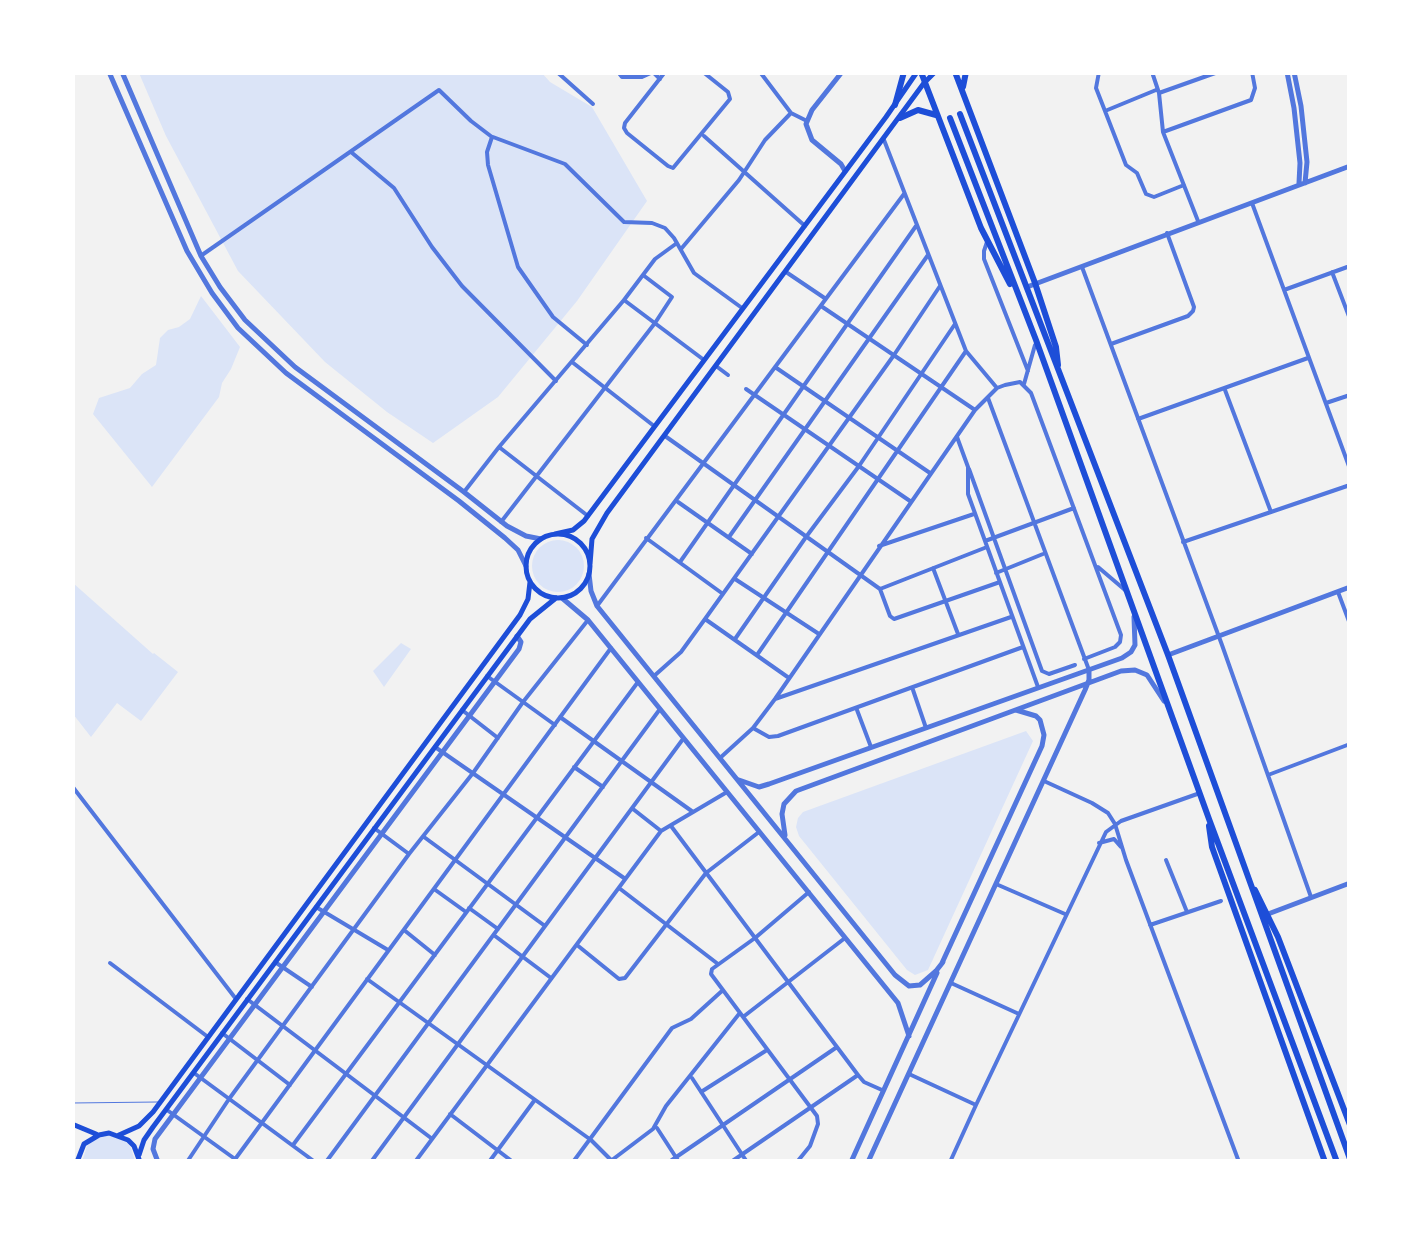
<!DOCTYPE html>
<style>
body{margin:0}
#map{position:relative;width:1422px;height:1234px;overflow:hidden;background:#f2f2f2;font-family:Signika,sans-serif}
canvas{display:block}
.frame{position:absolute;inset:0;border:75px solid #fff;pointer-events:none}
</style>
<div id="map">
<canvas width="1422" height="1234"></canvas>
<div class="frame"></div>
</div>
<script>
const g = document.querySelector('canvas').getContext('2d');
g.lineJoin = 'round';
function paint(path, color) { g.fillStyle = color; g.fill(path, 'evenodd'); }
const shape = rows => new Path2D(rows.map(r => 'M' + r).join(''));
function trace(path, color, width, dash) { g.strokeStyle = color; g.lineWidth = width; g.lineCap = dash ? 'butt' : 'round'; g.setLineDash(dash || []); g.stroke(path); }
paint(shape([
 [139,73,542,73,550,82,592,107,647,201,577,301,498,397,433,443,387,412,325,362,238,271,166,136],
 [201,296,240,347,231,369,222,383,219,397,152,487,93,414,99,398,130,388,142,374,156,365,160,338,168,330,179,327,190,319],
 '532 566a26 26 0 1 1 52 0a26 26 0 1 1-52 0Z',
 [73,583,153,654,154,653,178,672,141,721,117,703,91,737,73,714],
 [401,643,411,649,384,687,373,671],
 [1026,731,1033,741,928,970,915,975,907,970,799,836,796,827,798,818,803,812],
 [109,1135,126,1141,131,1148,135,1161,82,1162,87,1146,93,1140]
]), '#dbe4f7');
trace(shape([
 [72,1103,158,1102]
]), '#5277de', 1);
trace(shape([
 [557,72,593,104],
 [618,72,622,77,642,77,653,72,660,79],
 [665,72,625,123,624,128,627,133,668,166,673,168,730,99,728,92,703,72],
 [760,72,791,113,807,121],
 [1099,72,1096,88,1105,111,1126,165,1137,173,1146,194,1154,197,1184,185],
 [1152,72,1159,93,1163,132,1198,221],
 [1159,93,1218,72],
 [1105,111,1156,90],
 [1163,132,1251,100,1255,88,1252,72],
 [704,136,805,226],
 [493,137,565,164,624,222,652,223,665,228,674,238,694,273,742,308],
 [884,140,966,351,997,388],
 [351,152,394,188,432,247,462,286,556,381],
 [1252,203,1350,469],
 [987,242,984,251,984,259,1028,371],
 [681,249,739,180,765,140,791,113],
 [202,255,439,90,471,121,492,137,487,152,488,165,518,267,553,317,587,345],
 [1082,267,1222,645,1311,897],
 [786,272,826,299],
 [1332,272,1350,319],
 [1284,290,1350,266],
 [624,300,704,360],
 [821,306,975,410],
 [1111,344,1188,316,1193,311,1194,307,1167,233],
 [572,362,654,426],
 [716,366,728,375],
 [775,367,930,473],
 [1024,384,1035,345],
 [746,389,910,501],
 [1225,390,1271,512],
 [988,398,1089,670],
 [1326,403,1350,395],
 [1138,419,1308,358],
 [665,436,880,589,890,616,894,619,1000,582],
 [957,437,968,467,968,494,1038,687],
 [499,447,588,516],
 [969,469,1042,671,1049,674,1075,665],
 [464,492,499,447,624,300,655,259,677,243],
 [678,502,752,554],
 [501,522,655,323,672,297,643,275],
 [729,537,928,255],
 [646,538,723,594],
 [985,541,1074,508],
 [1183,542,1350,485],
 [879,546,974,514],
 [680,562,916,226],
 [1098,567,1125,590],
 [933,568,958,634],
 [996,573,1043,554],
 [735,579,819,634],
 [880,589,987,547],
 [1338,592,1350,624],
 [597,606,904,194],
 [705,619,789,678],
 [735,639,806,537,859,466,955,324],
 [757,655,966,351],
 [487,676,555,725],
 [654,676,681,652,705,619,894,355,940,286],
 [913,690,926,728],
 [775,699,1011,617],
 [462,710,498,738],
 [857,710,871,747],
 [560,717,693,812],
 [753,728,769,737,778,736,1023,647],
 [435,747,624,878],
 [720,758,753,728,775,699,975,410,997,388,1005,385,1020,382,1031,393,1121,635,1120,642,1115,647,1084,659],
 [574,767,603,787],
 [1268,775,1350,744],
 [1044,781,1092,803,1108,813,1115,824,1126,860,1239,1162],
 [72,786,236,999],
 [633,809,661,831],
 [671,826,858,1075,864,1082,882,1090],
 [374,828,409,854],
 [424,837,545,926],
 [1099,843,1114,839,1121,847],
 [1166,860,1187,912],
 [996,884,1065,914],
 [619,888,718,964],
 [434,889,466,912],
 [316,907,388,950],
 [469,908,498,929],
 [1150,925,1221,901],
 [404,930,435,955],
 [495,936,551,978],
 [577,945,619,979,625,978,706,873,759,832],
 [275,962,312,987],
 [110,963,208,1037],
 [367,979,591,1140,613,1162],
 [951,983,1019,1014],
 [247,999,431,1138],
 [743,1017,845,938],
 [222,1033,290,1085],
 [194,1073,315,1162],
 [909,1074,976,1105,950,1162],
 [692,1078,747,1162],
 [701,1092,767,1050],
 [976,1105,1106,832,1121,821,1200,793],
 [167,1110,235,1159],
 [450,1114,513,1162],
 [657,1128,679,1162],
 [293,1145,638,682],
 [612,1160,653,1129,666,1106,739,1014],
 [187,1162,229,1099,409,854,473,773,523,702,588,620],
 [233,1162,611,648],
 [326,1162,660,709],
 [371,1162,683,739],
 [415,1162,661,831,727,792],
 [489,1162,534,1101],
 [573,1162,672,1028,691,1019,723,990],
 [669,1162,837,1047],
 [731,1162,858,1075],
 [797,1162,810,1146,818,1124,817,1116,711,974,712,969,755,938,809,892]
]), '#5277de', 4);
trace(shape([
 [109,72,187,251,212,293,238,328,286,373,459,501,505,538,518,550,526,566],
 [122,72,201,256,220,287,245,320,295,367,464,492,507,526,526,536,541,539],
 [842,72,812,110,806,124,812,140,841,164,845,171],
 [1287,72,1294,108,1300,163,1299,183],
 [1294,72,1301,106,1307,162,1305,183],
 [1027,287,1350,166],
 [589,574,591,591,597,606,895,975,909,986,920,985,936,971,943,962],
 [562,598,588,620,898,1003,909,1036],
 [1168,655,1350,587],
 [739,780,759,787,769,784,1122,658,1131,652,1135,645,1134,617],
 [785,835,782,814,784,804,796,791,1121,671,1135,670,1147,675,1164,701],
 [1268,914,1350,883],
 [942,963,1042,746,1044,735,1040,720,1036,716,1016,710],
 [158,1162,153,1149,155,1139,519,649,521,642,517,636],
 [851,1162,937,973],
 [868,1162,1085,690,1089,680,1089,670]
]), '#5277de', 5);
trace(shape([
 '526 566a32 32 0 1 1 64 0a32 32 0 1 1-64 0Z',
 [555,534,573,530,584,521,886,117,917,72],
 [590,564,592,539,607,513,924,83,935,72],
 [72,1124,96,1134],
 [119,1135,139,1126,153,1112,520,615,528,599,530,582],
 [139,1155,144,1140,153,1127,530,619,556,598],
 [77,1162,84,1144,99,1135,109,1133,128,1140,134,1146,140,1162]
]), '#1d4ed8', 5);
trace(shape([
 [921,72,981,228,1010,284],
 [955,72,1035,283,1056,347,1058,365],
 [963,87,966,72],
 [895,105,904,72],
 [960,114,1168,655,1350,1159],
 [900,118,918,110,936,115],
 [950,118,1036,340,1209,819,1337,1162],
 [1209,826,1212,847,1325,1162],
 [1255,890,1278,937,1350,1125]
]), '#1d4ed8', 6);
</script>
